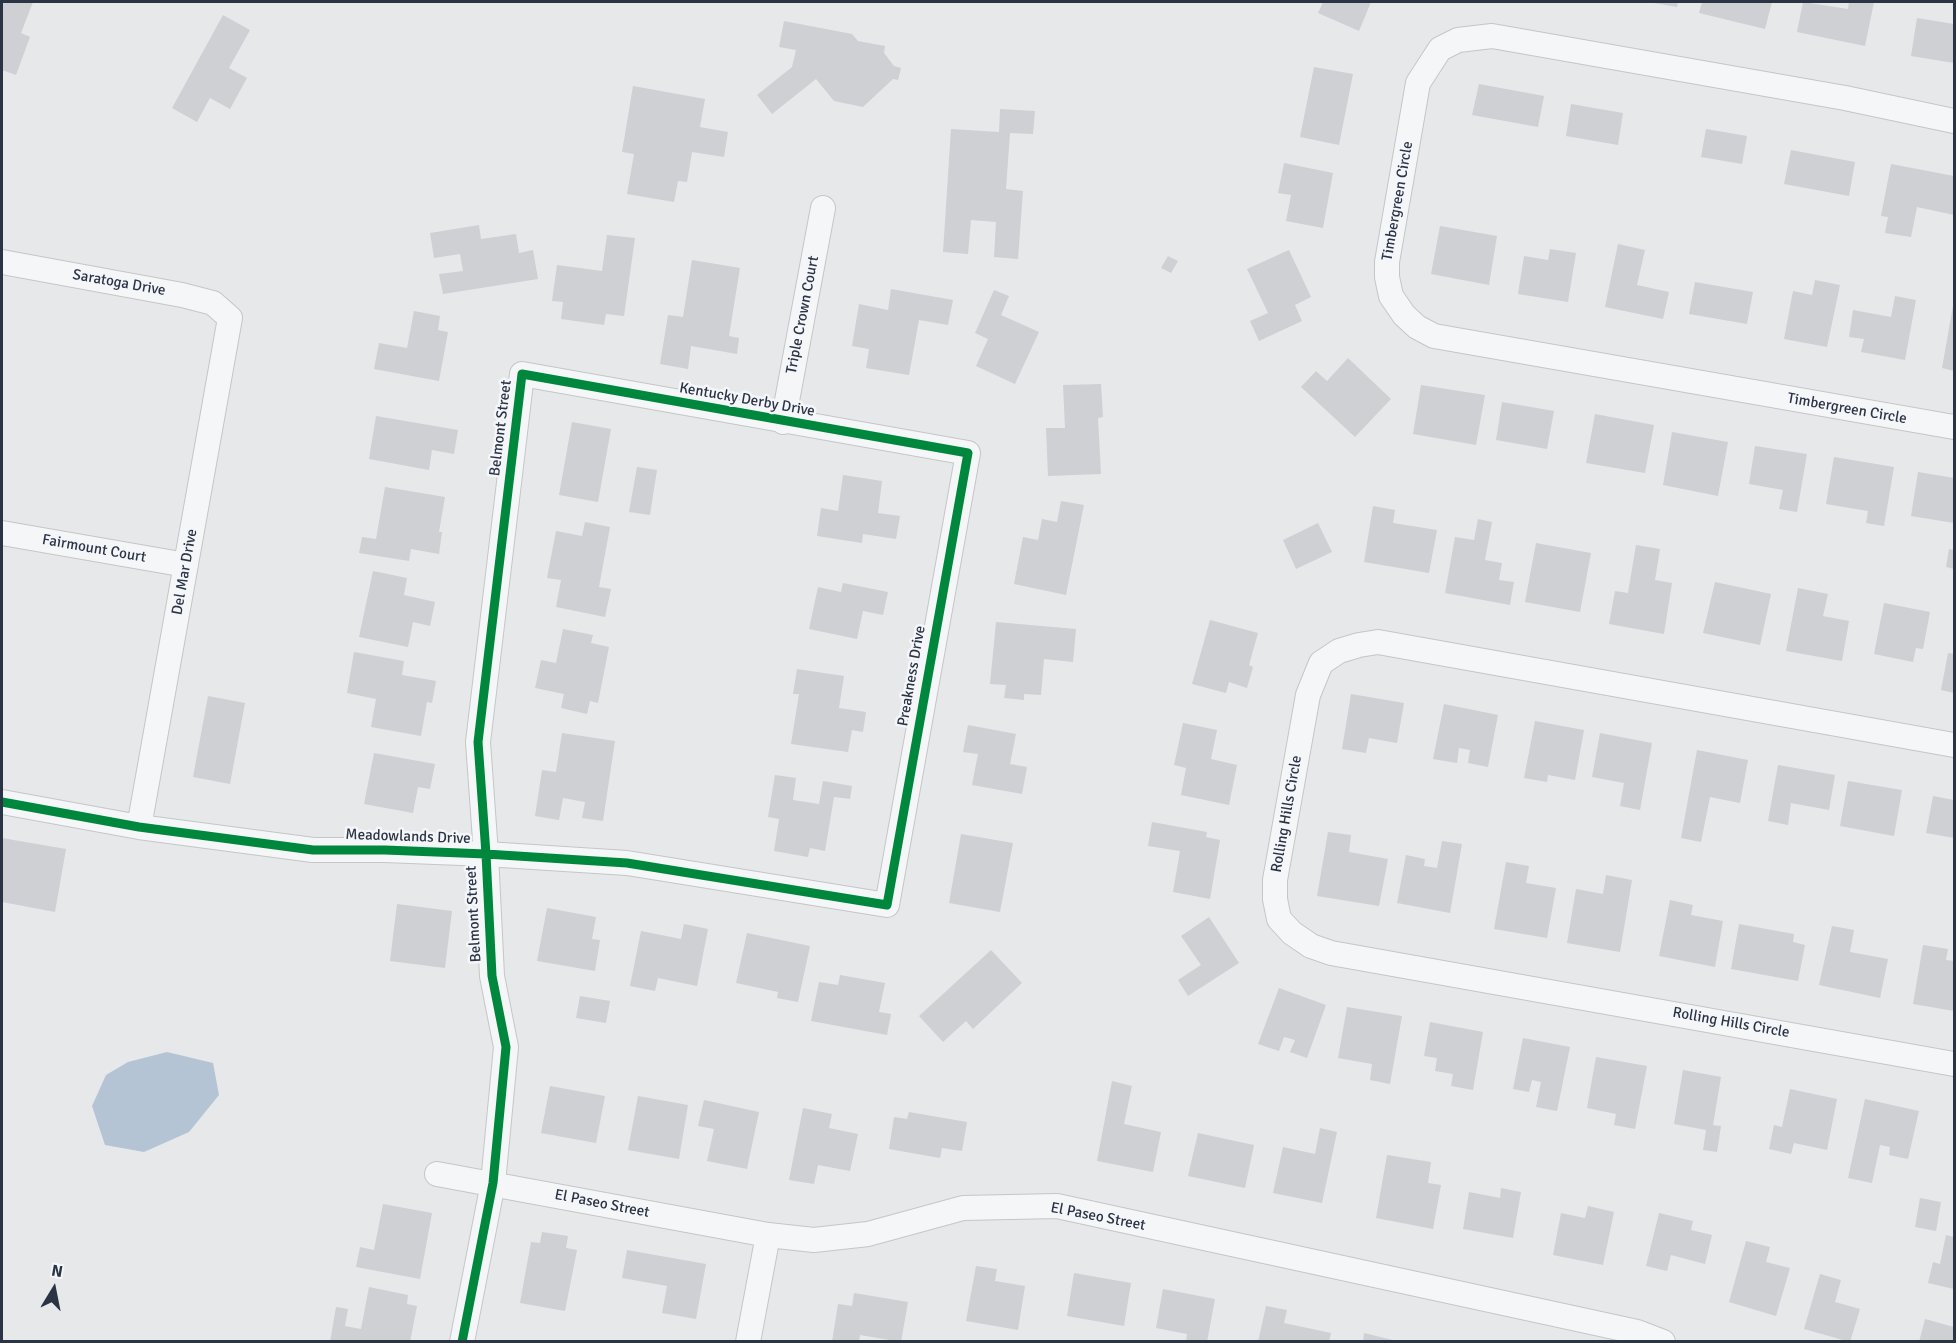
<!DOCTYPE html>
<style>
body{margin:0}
#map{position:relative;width:1956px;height:1343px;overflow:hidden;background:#e6e8ea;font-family:Signika,sans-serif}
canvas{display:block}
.frame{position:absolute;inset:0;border:3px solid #2b3445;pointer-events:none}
.north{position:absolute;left:24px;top:1259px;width:60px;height:60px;-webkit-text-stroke:4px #f4f6f9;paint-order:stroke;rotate:10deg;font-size:16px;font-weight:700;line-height:24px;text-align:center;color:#2b3445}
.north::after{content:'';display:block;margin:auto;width:21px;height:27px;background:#2b3445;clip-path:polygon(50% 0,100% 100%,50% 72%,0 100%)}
</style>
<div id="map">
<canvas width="1956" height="1343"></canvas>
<div class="frame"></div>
<div class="north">N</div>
</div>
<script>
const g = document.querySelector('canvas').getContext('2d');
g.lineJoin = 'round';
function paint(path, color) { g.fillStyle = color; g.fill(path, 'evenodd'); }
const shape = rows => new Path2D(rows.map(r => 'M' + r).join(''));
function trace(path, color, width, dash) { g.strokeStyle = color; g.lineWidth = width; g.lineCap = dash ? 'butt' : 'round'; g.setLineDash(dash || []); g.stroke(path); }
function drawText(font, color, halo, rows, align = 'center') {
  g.font = font + ' Signika,sans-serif'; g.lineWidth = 5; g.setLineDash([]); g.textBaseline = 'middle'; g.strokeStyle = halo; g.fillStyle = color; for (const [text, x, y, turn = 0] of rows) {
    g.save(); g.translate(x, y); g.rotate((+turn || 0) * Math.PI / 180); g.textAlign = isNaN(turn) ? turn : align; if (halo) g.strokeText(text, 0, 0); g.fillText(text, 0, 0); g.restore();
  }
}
paint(shape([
 [167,1052,213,1063,219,1095,189,1132,144,1152,105,1145,92,1106,106,1075,128,1062]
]), '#b4c4d5');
paint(shape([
 [2,2,33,2,21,33,30,37,16,75,2,70],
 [1323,2,1371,2,1359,31,1318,13],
 [1648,2,1678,2,1677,7],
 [1702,2,1772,2,1765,29,1699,13],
 [1803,2,1848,9,1849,2,1874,2,1865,46,1797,32],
 [223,15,250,30,229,68,247,78,230,109,210,98,197,122,172,108],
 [1917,18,1954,24,1954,63,1911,56],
 [784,21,852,34,858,41,885,46,884,53,894,66,901,68,898,80,893,79,863,107,834,101,816,79,772,114,757,95,792,67,796,50,779,47],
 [1314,67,1353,74,1339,145,1300,137],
 [1479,84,1544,96,1538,127,1472,115],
 [633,86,705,99,700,127,728,132,724,157,692,152,687,182,678,181,674,202,627,194,634,154,622,152],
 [1571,104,1623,113,1618,145,1566,136],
 [1000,109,1035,111,1033,134,1010,133,1006,189,1023,191,1018,259,994,257,996,222,971,220,968,254,943,252,951,129,999,132],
 [1706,129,1747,136,1742,164,1701,157],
 [1791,150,1855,162,1849,196,1784,184],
 [1284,163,1333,173,1323,228,1286,221,1291,195,1278,193],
 [1891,164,1954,176,1954,215,1917,207,1911,237,1885,233,1888,217,1881,216],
 [479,225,481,239,516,234,519,253,533,250,538,279,443,294,439,274,463,271,460,254,434,258,430,233],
 [1440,226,1497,236,1489,285,1431,274],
 [607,235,635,238,624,316,606,314,604,325,561,319,563,302,552,301,557,265,602,271],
 [1618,244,1645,250,1637,285,1669,292,1663,319,1605,307],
 [1550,249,1576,253,1568,302,1518,294,1524,256,1548,260],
 [1289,250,1311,297,1295,305,1302,321,1259,341,1250,321,1268,313,1247,269],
 [1168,256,1178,261,1171,273,1161,268],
 [692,260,740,268,729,336,739,338,737,354,691,346,688,369,660,364,668,315,683,317],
 [1815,280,1840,285,1827,347,1784,339,1793,291,1812,295],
 [1695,282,1753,292,1747,324,1689,314],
 [891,289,953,300,948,325,919,320,909,375,866,368,869,349,852,346,859,304,888,310],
 [994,290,1009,296,1001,315,1039,332,1015,384,976,366,988,339,975,333],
 [1895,296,1916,300,1905,360,1861,352,1864,339,1849,337,1853,310,1891,317],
 [1953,306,1954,306,1954,371,1942,368],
 [414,311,440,316,438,330,448,332,439,381,374,369,379,343,407,348],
 [1348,358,1391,399,1355,437,1301,387,1316,371,1327,381],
 [1101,384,1103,417,1098,418,1101,474,1048,476,1046,428,1065,428,1063,385],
 [1421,385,1485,395,1476,445,1413,434],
 [1502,402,1554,411,1547,449,1496,440],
 [1595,414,1654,425,1645,473,1586,463],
 [376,416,458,430,454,454,432,450,429,470,369,459],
 [572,422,611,429,598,502,559,495],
 [1672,432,1728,442,1718,496,1663,485],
 [1755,446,1807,454,1797,512,1779,509,1783,490,1749,484],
 [1834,457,1894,467,1884,526,1866,523,1868,511,1826,504],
 [637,467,657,470,650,515,629,512],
 [1918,472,1954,478,1954,523,1911,516],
 [843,475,882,481,878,513,900,516,896,539,863,534,862,543,817,536,821,508,838,511],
 [385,487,445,497,439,532,442,532,439,554,411,549,409,561,359,553,362,537,376,539],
 [1061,501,1084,505,1066,595,1014,584,1023,537,1038,540,1042,519,1057,522],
 [1373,506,1395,510,1393,523,1437,530,1429,573,1364,562],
 [1478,519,1492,522,1485,560,1502,563,1499,580,1514,582,1510,605,1445,593,1455,537,1474,540],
 [585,522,610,527,599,587,611,589,605,617,556,607,561,580,547,578,556,531,582,536],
 [1318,523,1332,552,1296,569,1283,540],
 [1536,543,1591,553,1580,612,1525,602],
 [1636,545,1660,549,1655,580,1672,583,1664,634,1609,624,1615,591,1628,593],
 [1949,549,1954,550,1954,569,1946,567],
 [373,571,407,578,404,595,435,602,430,626,413,622,408,647,359,637],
 [1715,582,1771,594,1760,645,1703,633],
 [843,583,888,592,883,615,863,611,857,639,809,629,818,587,841,592],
 [1798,588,1828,594,1823,616,1849,621,1842,661,1786,651],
 [1884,603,1930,612,1923,649,1916,648,1913,662,1874,654],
 [1210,620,1258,633,1249,665,1253,667,1247,688,1229,682,1226,693,1192,684],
 [996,622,1076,629,1073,662,1044,659,1041,695,1024,694,1024,700,1004,698,1006,685,990,684],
 [563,629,593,635,591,643,609,647,598,703,590,701,587,714,561,708,564,694,535,688,541,660,556,663],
 [354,652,404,661,402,675,436,681,432,703,427,702,421,736,371,727,376,699,347,693],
 [1948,653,1954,654,1954,693,1941,690],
 [797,669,844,676,839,708,866,712,863,732,852,730,848,752,791,744,799,694,793,694],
 [1351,694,1404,703,1397,743,1369,738,1366,753,1342,749],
 [208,696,245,703,230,784,193,777],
 [1444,704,1498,715,1488,767,1468,763,1470,750,1459,748,1457,763,1433,759],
 [1535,721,1584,730,1575,780,1548,775,1547,782,1524,778],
 [1183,723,1217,730,1211,759,1237,765,1229,805,1181,795,1186,768,1174,765],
 [968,725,1016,734,1010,764,1027,767,1022,794,972,785,978,754,963,752],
 [562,733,615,741,603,821,582,818,585,802,563,798,559,820,535,816,542,770,556,772],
 [1600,733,1652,743,1640,810,1620,806,1624,783,1592,777],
 [1697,750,1748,760,1740,803,1710,797,1701,842,1681,838],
 [374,753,435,764,430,789,418,787,413,813,364,804],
 [1778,765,1835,775,1829,810,1791,803,1788,825,1768,821],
 [775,775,796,778,793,800,819,804,823,781,852,786,850,799,834,797,825,851,810,848,808,857,774,851,779,819,768,817],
 [1848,781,1902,790,1894,836,1840,826],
 [1933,796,1954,800,1954,838,1926,833],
 [1152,822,1207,832,1206,837,1220,840,1210,899,1173,892,1180,851,1148,846],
 [1328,832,1351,835,1349,852,1388,859,1379,906,1317,896],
 [961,834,1013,843,1000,912,949,903],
 [2,838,66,849,55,912,2,902],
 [1442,841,1462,844,1450,913,1397,903,1406,855,1425,859,1424,866,1437,868],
 [1506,862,1529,866,1526,883,1556,888,1547,938,1494,929],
 [1606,875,1632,880,1620,952,1567,943,1576,889,1603,894],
 [1670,900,1693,905,1691,915,1723,921,1715,967,1659,956],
 [397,904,452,911,445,968,390,961],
 [547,908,596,917,592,939,600,940,595,971,537,961],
 [1209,917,1239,963,1188,996,1178,980,1201,965,1181,936],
 [684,924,708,929,697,986,658,978,655,991,630,986,641,931,681,939],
 [1739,924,1794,934,1793,942,1805,945,1798,981,1731,969],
 [1832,926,1854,930,1850,952,1888,959,1880,998,1819,985],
 [747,933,810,946,798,1002,777,998,778,992,736,983],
 [1923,945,1948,949,1946,960,1954,961,1954,1011,1913,1004],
 [991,950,1022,983,973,1029,966,1021,943,1042,919,1016],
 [840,975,885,983,879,1012,891,1014,887,1035,811,1021,819,982,838,985],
 [1279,988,1326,1005,1307,1058,1290,1052,1295,1040,1284,1037,1279,1051,1258,1044],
 [580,996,610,1001,606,1023,576,1018],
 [1347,1007,1402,1016,1390,1084,1370,1080,1372,1064,1338,1058],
 [1430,1022,1483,1032,1473,1090,1451,1086,1453,1074,1435,1071,1437,1058,1424,1056],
 [1523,1038,1570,1047,1557,1111,1536,1107,1541,1082,1532,1080,1529,1092,1513,1089],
 [1596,1057,1647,1066,1635,1129,1614,1125,1616,1114,1587,1108],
 [1683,1070,1721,1077,1713,1125,1721,1126,1717,1152,1703,1150,1706,1130,1674,1124],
 [1112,1081,1132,1086,1124,1124,1161,1132,1153,1172,1097,1161],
 [550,1086,605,1096,596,1143,541,1133],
 [1790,1089,1837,1099,1827,1150,1794,1143,1791,1154,1769,1149,1774,1125,1782,1127],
 [638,1096,688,1105,679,1159,628,1150],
 [1865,1099,1919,1111,1908,1159,1889,1155,1890,1147,1880,1145,1872,1183,1848,1178],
 [704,1100,759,1112,747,1169,707,1161,714,1129,698,1126],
 [803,1108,832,1114,829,1128,858,1134,850,1171,818,1165,814,1184,789,1180],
 [909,1112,967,1122,962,1151,942,1148,940,1158,889,1149,894,1117,907,1119],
 [1320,1128,1337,1132,1322,1203,1273,1193,1283,1147,1315,1154],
 [1198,1133,1254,1145,1245,1188,1188,1176],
 [1387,1155,1431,1162,1428,1183,1441,1185,1433,1229,1376,1218],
 [1501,1188,1521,1192,1513,1238,1463,1229,1469,1192,1500,1198],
 [1920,1198,1941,1202,1936,1231,1915,1227],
 [383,1204,432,1213,420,1279,356,1267,360,1247,374,1250],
 [1588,1206,1614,1212,1603,1265,1553,1255,1561,1213,1585,1218],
 [1659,1213,1693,1221,1691,1230,1712,1235,1705,1264,1671,1255,1667,1271,1646,1266],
 [542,1232,568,1236,566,1248,577,1250,565,1311,520,1303,531,1242,540,1243],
 [1946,1235,1954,1237,1954,1289,1928,1283,1933,1262,1940,1264],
 [1746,1241,1770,1247,1766,1262,1790,1268,1776,1316,1729,1302],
 [627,1250,706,1264,696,1319,662,1313,667,1286,622,1278],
 [976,1266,997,1269,995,1281,1025,1286,1018,1330,966,1321],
 [1074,1273,1131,1283,1124,1326,1067,1316],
 [1820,1274,1841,1280,1835,1302,1860,1309,1850,1342,1804,1329],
 [369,1287,408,1295,407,1304,417,1306,410,1342,330,1342,336,1307,348,1309,345,1326,361,1329],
 [1163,1289,1215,1299,1207,1342,1186,1342,1187,1334,1156,1328],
 [854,1293,908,1302,901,1342,860,1335,859,1342,832,1342,838,1304,852,1306],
 [1266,1306,1287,1310,1284,1323,1331,1333,1329,1342,1258,1342],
 [1925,1319,1954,1327,1954,1342,1919,1342],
 [1364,1333,1397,1341,1397,1342,1363,1342]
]), '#ced0d3');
const minor = shape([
 [1954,121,1845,98,1492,36,1458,40,1440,49,1418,83,1387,262,1387,277,1391,296,1404,315,1417,327,1434,336,1954,427],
 [2,262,182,295,213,303,230,318,139,827],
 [783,422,823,208],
 [2,533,186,565],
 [1954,745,1378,642,1359,645,1339,651,1321,663,1308,695,1275,880,1275,899,1279,919,1292,933,1311,946,1331,953,1954,1064],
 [2,802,139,827,313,850,385,850,486,854,627,863,887,905,968,453,522,374,478,742,486,854,492,976,506,1047,493,1183,462,1342],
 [437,1174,768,1235,814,1240,868,1234,963,1208,1057,1206,1637,1332,1663,1342],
 [748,1342,768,1235]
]);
trace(minor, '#c4c6c8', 26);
trace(minor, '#f5f6f7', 24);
trace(shape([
 [2,802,139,827,313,850,385,850,486,854,627,863,887,905,968,453,522,374,478,742,486,854,492,976,506,1047,493,1183,462,1342]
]), '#00873e', 9);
drawText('15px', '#2b3445', '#f4f6f9', [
 ["Timbergreen Circle",1398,201,-80],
 ["Saratoga Drive",119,283,10],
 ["Triple Crown Court",803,315,-79],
 ["Kentucky Derby Drive",747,400,10],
 ["Timbergreen Circle",1847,409,10],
 ["Belmont Street",501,428,-83],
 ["Fairmount Court",94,549,10],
 ["Del Mar Drive",185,572,-80],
 ["Preakness Drive",912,676,-80],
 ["Rolling Hills Circle",1287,814,-80],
 ["Meadowlands Drive",408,837,2],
 ["Belmont Street",474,914,-93],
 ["Rolling Hills Circle",1731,1023,10],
 ["El Paseo Street",602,1204,11],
 ["El Paseo Street",1098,1217,11]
]);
</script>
